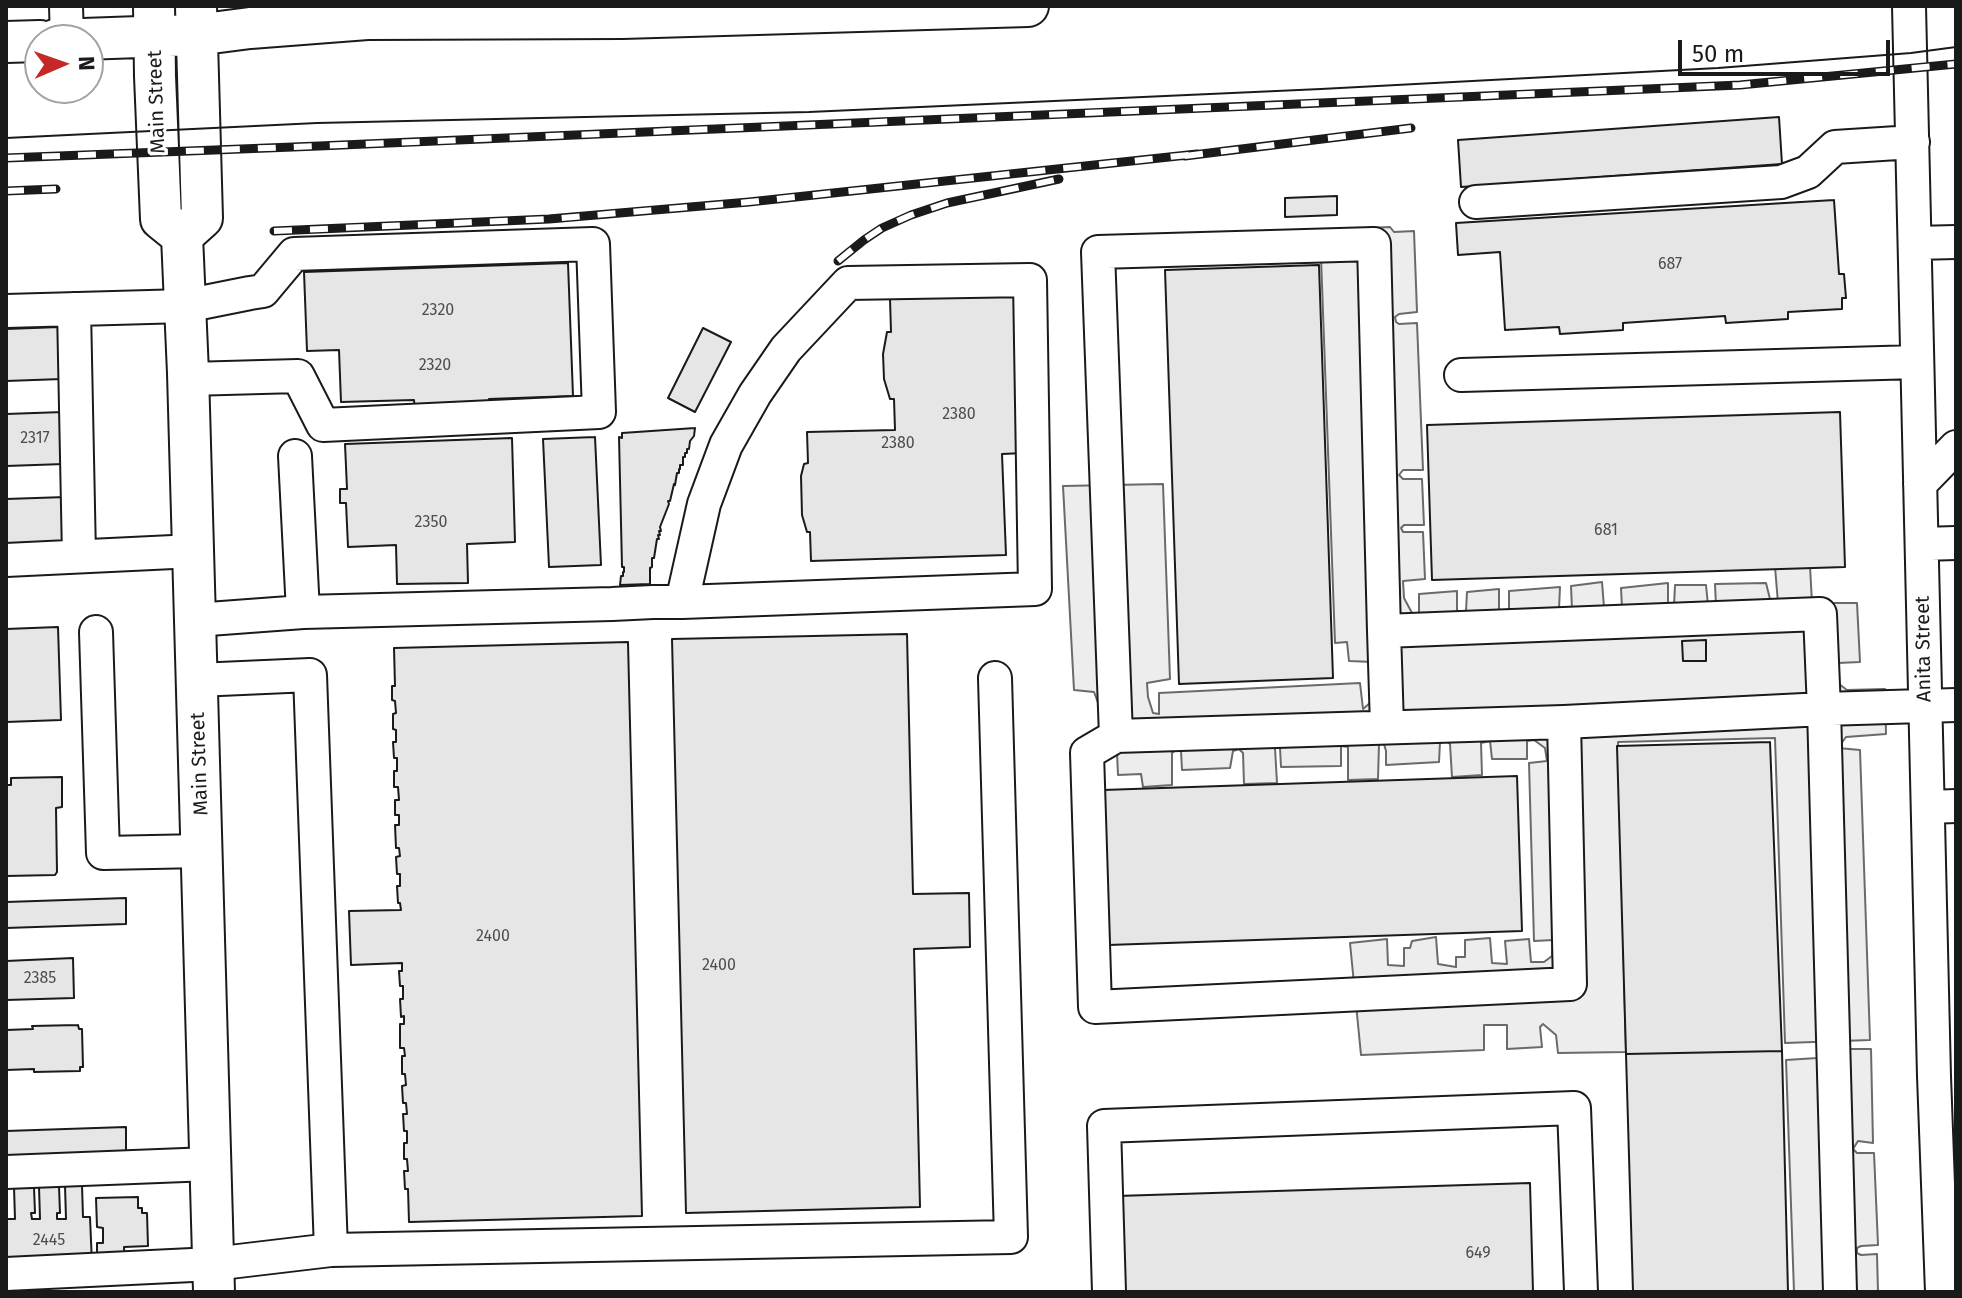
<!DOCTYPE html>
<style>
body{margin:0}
#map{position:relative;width:1962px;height:1298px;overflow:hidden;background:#fff;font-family:"Fira Sans",sans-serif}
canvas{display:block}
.frame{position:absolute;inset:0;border:8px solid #1a1a1a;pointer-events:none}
.north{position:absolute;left:24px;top:24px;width:80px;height:80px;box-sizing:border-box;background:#fff;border:2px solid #a3a3a3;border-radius:50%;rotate:88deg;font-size:22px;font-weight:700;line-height:32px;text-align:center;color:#1a1a1a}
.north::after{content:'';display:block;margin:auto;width:28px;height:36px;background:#c62828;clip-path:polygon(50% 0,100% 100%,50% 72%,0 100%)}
.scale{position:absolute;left:1678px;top:40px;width:212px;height:36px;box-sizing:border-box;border:4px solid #1a1a1a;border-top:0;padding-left:10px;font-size:24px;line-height:28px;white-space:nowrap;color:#1a1a1a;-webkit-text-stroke:6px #fff;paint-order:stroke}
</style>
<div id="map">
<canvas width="1962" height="1298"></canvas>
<div class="frame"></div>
<div class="north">N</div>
<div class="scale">50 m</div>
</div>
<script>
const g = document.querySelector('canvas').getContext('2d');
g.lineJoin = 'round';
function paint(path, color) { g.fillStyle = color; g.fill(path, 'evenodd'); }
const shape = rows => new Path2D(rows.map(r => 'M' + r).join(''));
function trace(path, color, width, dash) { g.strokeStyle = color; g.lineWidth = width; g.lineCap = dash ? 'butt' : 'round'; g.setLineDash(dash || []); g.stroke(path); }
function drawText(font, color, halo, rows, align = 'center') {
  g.font = font + ' "Fira Sans",sans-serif'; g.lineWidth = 6; g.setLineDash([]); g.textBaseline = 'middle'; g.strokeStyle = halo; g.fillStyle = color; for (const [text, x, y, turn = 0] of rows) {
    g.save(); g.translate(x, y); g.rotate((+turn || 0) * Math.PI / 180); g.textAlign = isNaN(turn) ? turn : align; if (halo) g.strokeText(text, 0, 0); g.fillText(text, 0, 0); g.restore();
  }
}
const parking = shape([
 [1390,227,1394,232,1414,231,1417,312,1399,314,1395,317,1396,322,1399,324,1417,323,1423,470,1403,470,1399,475,1403,479,1422,479,1424,525,1404,525,1401,528,1403,532,1423,532,1425,579,1403,581,1404,598,1412,613,1419,613,1419,594,1457,591,1457,610,1461,613,1466,611,1467,592,1499,589,1499,610,1509,610,1509,591,1560,587,1559,609,1572,610,1571,586,1602,582,1604,607,1622,608,1621,588,1668,583,1668,604,1674,606,1675,585,1706,585,1708,605,1716,606,1715,584,1766,583,1771,603,1778,603,1775,567,1810,566,1812,603,1857,603,1860,662,1838,663,1839,684,1847,690,1885,689,1886,734,1846,737,1838,748,1860,750,1870,1040,1785,1043,1775,738,1618,742,1626,1052,1558,1053,1556,1035,1543,1024,1540,1027,1542,1047,1507,1049,1507,1025,1484,1025,1484,1050,1361,1055,1350,943,1387,939,1388,965,1404,966,1404,948,1410,948,1412,941,1436,937,1438,964,1456,967,1456,957,1465,957,1465,940,1490,938,1492,963,1507,964,1505,941,1529,939,1531,962,1544,962,1552,956,1553,940,1534,941,1529,763,1547,761,1545,748,1534,740,1527,741,1527,759,1492,759,1490,741,1481,743,1482,775,1452,777,1450,744,1447,741,1440,742,1439,762,1386,765,1386,751,1384,744,1379,744,1378,779,1348,780,1348,747,1341,746,1341,766,1281,767,1280,748,1275,748,1277,783,1244,784,1243,753,1239,749,1233,751,1230,768,1182,770,1181,751,1176,750,1172,753,1172,785,1143,787,1141,774,1118,775,1117,753,1094,692,1074,690,1063,486,1163,484,1170,679,1147,683,1148,697,1153,713,1159,714,1159,693,1360,683,1363,709,1371,702,1373,662,1349,661,1347,642,1335,643,1320,230,1390,227],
 [1819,1049,1871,1049,1873,1143,1858,1141,1853,1149,1857,1153,1874,1153,1878,1245,1861,1246,1857,1248,1857,1253,1861,1255,1877,1254,1878,1292,1794,1292,1786,1060,1817,1058,1819,1049]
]);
paint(parking, '#ededed');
trace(parking, '#6a6a6a', 2);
const building = shape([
 [1779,117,1782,164,1461,187,1458,140,1779,117],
 [1337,196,1337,215,1285,217,1285,198,1337,196],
 [1834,200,1839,274,1844,274,1846,298,1842,298,1842,309,1788,312,1788,319,1726,323,1725,316,1623,323,1623,330,1560,334,1559,327,1505,330,1500,252,1458,255,1456,223,1834,200],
 [568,263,573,396,489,399,489,409,415,411,414,400,341,402,339,350,307,351,304,272,568,263],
 [1319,265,1333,678,1179,684,1165,270,1319,265],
 [1019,295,1024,453,1002,454,1006,555,811,561,810,532,807,532,802,515,801,476,804,464,808,463,807,432,895,430,894,399,890,399,884,379,883,354,887,332,891,332,890,299,1019,295],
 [60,327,62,379,6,381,6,329,60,327],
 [703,328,731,342,695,412,668,398,703,328],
 [63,412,64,464,6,466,6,414,63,412],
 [1840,412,1845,567,1432,580,1427,425,1840,412],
 [695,428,694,436,690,441,689,449,687,449,687,453,685,453,685,457,683,457,683,465,680,465,680,469,679,469,679,473,677,473,675,485,674,484,670,501,668,501,669,504,660,527,661,531,659,531,660,535,658,535,659,539,657,539,654,558,652,558,652,567,650,568,650,584,620,585,621,576,623,576,623,572,624,572,624,567,622,567,619,437,622,438,622,433,695,428],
 [595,437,601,565,549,567,543,439,595,437],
 [512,438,515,542,467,544,468,583,397,584,396,545,348,547,346,503,340,503,340,489,347,489,345,444,512,438],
 [66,497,71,547,6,552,6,499,66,497],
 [58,627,61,720,6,722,6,629,58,627],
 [907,634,913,894,969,893,970,947,914,949,920,1207,686,1213,672,639,907,634],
 [1706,640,1706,661,1683,661,1682,641,1706,640],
 [628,642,642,1216,409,1222,408,1189,405,1189,404,1171,408,1171,407,1159,404,1159,404,1143,407,1143,407,1131,404,1131,403,1114,407,1114,406,1103,403,1103,402,1086,406,1085,405,1074,402,1074,402,1056,405,1056,404,1048,400,1048,400,1024,404,1024,404,1016,401,1017,400,999,403,999,403,986,400,986,399,971,402,971,402,963,351,965,349,911,401,910,400,903,398,903,397,886,400,886,400,874,397,874,396,857,400,856,399,848,396,848,395,825,399,825,399,815,395,815,395,800,399,800,398,787,394,787,394,771,397,771,397,758,394,758,393,742,396,742,396,730,393,729,393,714,396,713,395,701,392,700,392,686,395,686,394,648,628,642],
 [1770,742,1782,1051,1626,1054,1617,746,1770,742],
 [1517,776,1522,931,1108,945,1103,790,1517,776],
 [62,777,62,807,56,808,57,872,55,875,6,876,6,785,11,785,11,778,62,777],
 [126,898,126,924,6,928,6,902,126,898],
 [73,958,74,998,6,1000,6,961,73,958],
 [78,1025,79,1029,82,1029,83,1067,80,1067,80,1071,34,1072,34,1069,6,1070,6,1030,33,1029,32,1026,78,1025],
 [1782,1051,1788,1292,1633,1292,1626,1054,1782,1051],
 [126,1127,126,1153,6,1157,6,1131,126,1127],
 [1530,1183,1533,1292,1120,1292,1117,1196,1530,1183],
 [82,1185,83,1217,90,1217,92,1264,6,1267,6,1219,15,1219,14,1187,34,1187,35,1213,31,1213,32,1219,40,1219,39,1187,59,1186,60,1213,57,1213,57,1219,66,1219,65,1186,82,1185],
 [138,1197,138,1208,142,1208,142,1213,147,1213,148,1246,124,1247,125,1262,97,1263,97,1243,103,1243,103,1228,97,1227,96,1198,138,1197]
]);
paint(building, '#e6e6e6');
trace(building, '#1a1a1a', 2);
const minor = shape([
 [66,6,67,39],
 [1909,6,1934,1076,1942,1292],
 [1476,202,1781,182,1808,172,1835,147,1913,142],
 [1915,243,1956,242],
 [74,309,79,556],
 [6,311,185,306,250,293,263,291,294,254,593,244,599,412,323,425,298,376,189,379],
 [1461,375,1917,362],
 [1920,484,1956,447],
 [1922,544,1956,543],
 [6,560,194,551],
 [303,612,612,604,653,602,682,602,1035,589,1030,280,848,283,786,349,755,394,726,445,704,504,682,602],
 [195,620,303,612,295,456],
 [96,632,103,853,202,851],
 [1387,726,1384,631,1820,614,1824,709,1564,722,1116,736,1087,753,1095,1007,1570,984,1564,722],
 [1116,736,1098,252,1374,244,1384,631],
 [1928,807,1956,806],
 [6,1172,210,1164],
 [331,1250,1011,1237,995,678],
 [6,1274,213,1264,331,1250,310,675,197,680],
 [1109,1292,1104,1126,1574,1108,1581,1292],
 [1840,1292,1824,709,1956,705]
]);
const major = shape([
 [154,6,155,76,161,219,182,236,188,373,214,1292],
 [55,40,196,35,250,28,367,19,622,18,1028,6],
 [6,42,40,41],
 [182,236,202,218,196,6]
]);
trace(minor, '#1a1a1a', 36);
trace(major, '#1a1a1a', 44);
trace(minor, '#fff', 32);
trace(major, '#fff', 40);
trace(shape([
 [6,138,317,123,809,112,1321,89,1718,68,1911,53,1956,47]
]), '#1a1a1a', 2);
const rail = shape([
 [1185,156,1411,128],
 [6,158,319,146,1740,85,1956,64],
 [6,191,56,189],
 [274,231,549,219,749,202,1197,154],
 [838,261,864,240,882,228,911,215,947,203,1059,179]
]);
trace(rail, '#1a1a1a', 9);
trace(rail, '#fff', 6, [18]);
drawText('16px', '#4d4d4d', null, [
 ["687",1670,265],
 ["2320",438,311],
 ["2320",435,366],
 ["2380",959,415],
 ["2317",35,439],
 ["2380",898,444],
 ["2350",431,523],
 ["681",1606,531],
 ["2400",493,937],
 ["2400",719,966],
 ["2385",40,979],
 ["2445",49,1241],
 ["649",1478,1254]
]);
drawText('20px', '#1a1a1a', '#fff', [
 ["Main Street",157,102,-92],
 ["Anita Street",1924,649,-91],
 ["Main Street",200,764,-92]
]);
</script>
